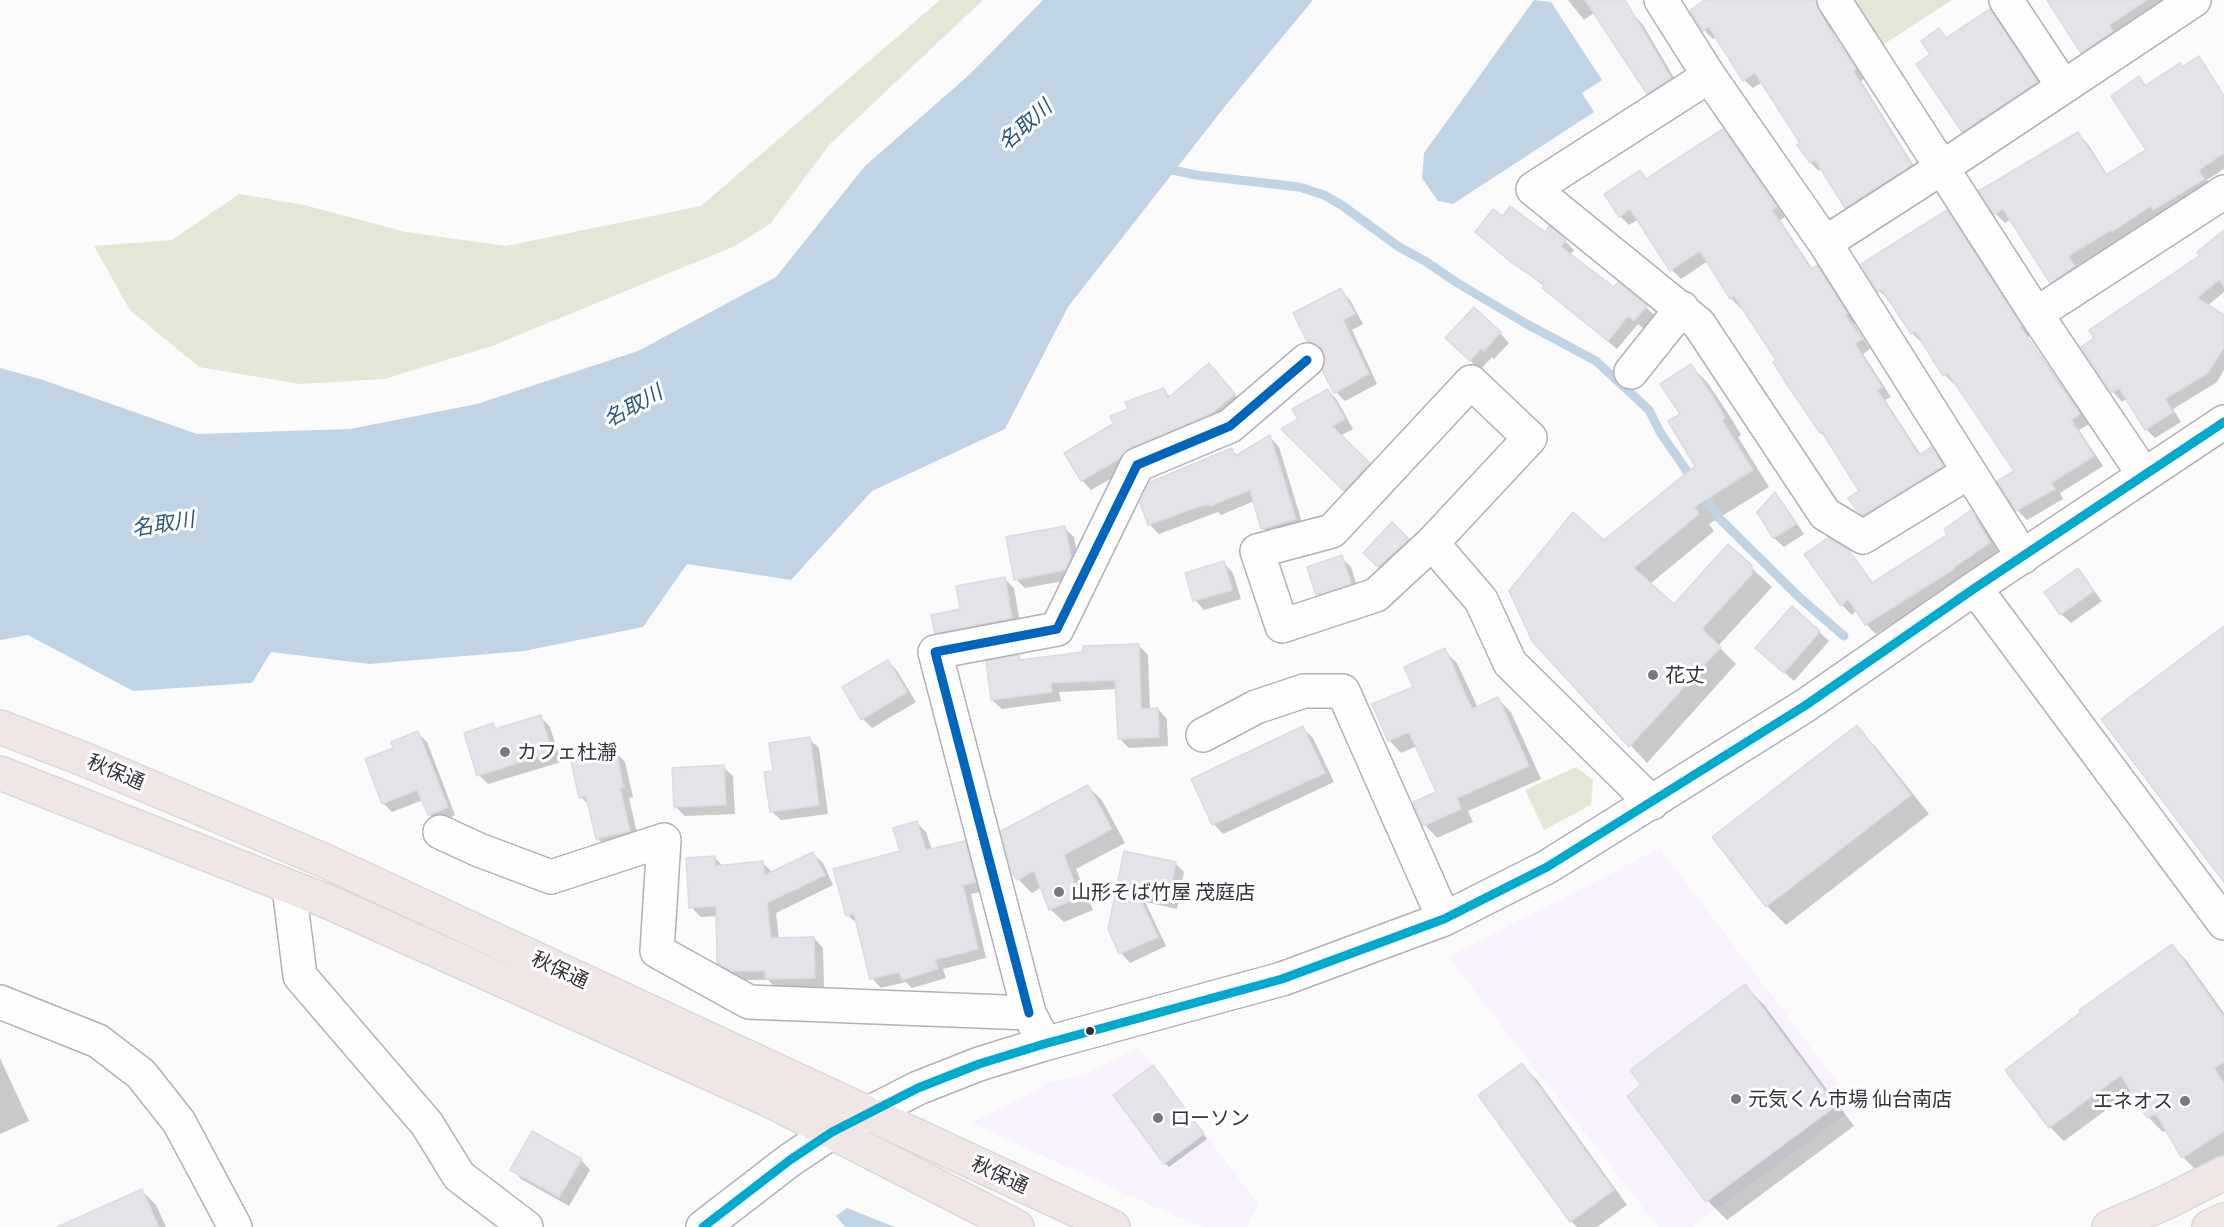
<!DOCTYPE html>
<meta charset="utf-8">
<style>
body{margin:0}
canvas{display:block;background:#fbfbfb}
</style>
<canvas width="2224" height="1227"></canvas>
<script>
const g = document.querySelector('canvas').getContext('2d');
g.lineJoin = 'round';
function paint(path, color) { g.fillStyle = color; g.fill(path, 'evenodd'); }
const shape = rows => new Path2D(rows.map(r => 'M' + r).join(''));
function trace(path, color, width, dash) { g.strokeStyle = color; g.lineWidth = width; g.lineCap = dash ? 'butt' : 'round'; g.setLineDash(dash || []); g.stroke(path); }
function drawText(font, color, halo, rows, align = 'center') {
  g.font = font + ' Barlow,"Noto Sans JP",sans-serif'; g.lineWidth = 6; g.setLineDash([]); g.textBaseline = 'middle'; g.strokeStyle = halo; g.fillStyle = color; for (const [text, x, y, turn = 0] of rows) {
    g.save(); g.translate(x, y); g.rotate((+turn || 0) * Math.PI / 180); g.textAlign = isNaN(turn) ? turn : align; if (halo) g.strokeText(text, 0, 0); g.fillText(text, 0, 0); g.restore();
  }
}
paint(shape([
 [1660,848,1856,1107,1692,1227,1658,1227,1448,957],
 [1139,1047,1258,1204,1247,1227,1206,1227,1179,1218,971,1123,1052,1082,1083,1075]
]), '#f7f2fd');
paint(shape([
 [940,0,983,0,830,144,770,224,735,246,492,346,384,379,300,384,199,367,130,310,94,246,172,240,239,194,304,205,406,232,506,246,701,206],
 [1851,0,1952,0,1881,46],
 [1576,767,1593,780,1591,805,1544,830,1525,790]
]), '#e2e7d6');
paint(shape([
 [1043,0,1313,0,1226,105,1068,307,1005,429,872,491,791,580,687,564,643,627,524,651,369,664,271,652,252,683,133,691,28,635,0,640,0,368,40,379,197,434,350,429,477,404,638,351,776,277,865,166,969,75],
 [1534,0,1551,2,1602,80,1582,93,1594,112,1453,204,1438,201,1422,178,1424,153],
 [847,1208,895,1227,845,1227,836,1216]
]), '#c0d4e6');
paint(shape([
 [1568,0,1619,0,1643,25,1680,88,1657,102,1648,93,1595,12,1584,20],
 [1705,0,1771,0,1816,5,1824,14,1836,38,1864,79,1861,81,1919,174,1855,215,1847,207,1823,169,1819,171,1811,163,1802,144,1762,82,1753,88,1744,80,1716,37,1713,39,1704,30,1692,11],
 [2048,0,2171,0,2091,61,2082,52],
 [1990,11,1999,21,2046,92,1973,140,1963,131,1932,55,1939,30,1948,39],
 [2139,78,2147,86,2224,115,2224,169,2207,180,2213,189,2123,241,2121,239,2077,266,2083,276,2060,291,2051,282,2011,219,2005,223,1996,214,2078,134,2088,144,2108,176,2148,150],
 [1723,131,1732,140,1785,217,1780,220,1813,270,1817,267,1826,276,1855,323,1854,324,1870,349,1863,354,1891,397,1885,400,1921,455,1931,448,1940,458,1952,476,1868,521,1858,511,1861,491,1821,432,1778,360,1743,306,1740,308,1731,298,1708,261,1681,279,1672,270,1639,219,1629,225,1620,216,1640,172,1648,180],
 [1946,212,1956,221,2030,336,2028,337,2089,424,2079,430,2103,466,2060,493,2063,499,2027,520,2018,511,1999,481,2016,472,1956,383,1954,384,1945,375,1923,341,1921,342,1912,333,1890,300,1880,292,1863,265],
 [1503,218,1565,241,1574,250,1570,255,1614,289,1646,307,1655,316,1644,329,1638,324,1617,349,1553,297,1545,287,1486,241],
 [2224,232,2224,292,2207,306,2224,317,2224,370,2217,382,2173,409,2181,422,2155,438,2146,429,2127,398,2122,402,2113,392,2083,348,2201,256],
 [1341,290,1350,300,1363,324,1352,330,1377,384,1345,401,1336,392,1326,354,1317,349,1307,339],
 [1500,333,1509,343,1494,359,1492,357,1480,370,1456,348],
 [1209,365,1243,404,1091,490,1082,480,1130,410,1163,390,1171,397],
 [1691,366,1707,382,1731,418,1741,435,1738,437,1769,487,1709,524,1714,531,1650,584,1674,606,1728,546,1772,587,1718,646,1736,664,1647,763,1533,640,1604,542,1697,466,1682,415],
 [1328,390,1337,400,1353,429,1340,436,1378,473,1354,499,1283,429,1300,420],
 [1270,437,1279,447,1304,529,1272,538,1263,528,1254,501,1221,515,1218,512,1159,534,1149,524,1232,450,1238,456],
 [1775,494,1784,504,1804,534,1784,547,1774,538,1759,513],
 [1971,512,1981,521,1999,553,1963,579,1876,634,1866,624,1857,609,1852,615,1842,605,1806,555,1848,552,1858,562,1874,584,1949,535],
 [1392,525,1417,549,1389,576,1375,563],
 [1064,528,1074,537,1080,569,1074,579,1025,588,1016,579],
 [1341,557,1351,567,1359,593,1326,604,1317,594],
 [1224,563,1233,573,1241,599,1204,610,1195,600],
 [2078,570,2102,601,2071,623,2061,614],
 [1004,578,1014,588,1021,628,946,642,936,632],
 [1819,632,1829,641,1794,681,1767,657],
 [1138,645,1148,655,1150,710,1158,709,1167,719,1168,746,1129,748,1119,738,1117,689,1059,692,1061,701,1002,709,992,700,1019,657,1023,661],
 [1444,650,1457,663,1478,708,1498,699,1511,712,1541,779,1468,811,1473,822,1437,838,1425,825,1438,793,1417,746,1401,753,1389,740,1415,688],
 [888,661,897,671,916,702,872,728,863,719],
 [541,717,550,727,561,762,488,784,479,775,493,725,498,730],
 [1856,727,1875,746,1929,814,1786,925,1767,906],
 [1303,728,1313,738,1334,782,1223,834,1214,824],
 [418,733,427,742,455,815,438,823,429,814,423,800,392,812,383,803,395,749],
 [809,739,819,748,828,814,781,820,771,811,775,772],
 [616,752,625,762,633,797,629,798,639,841,607,848,597,838,590,806,581,797],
 [723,767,733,776,735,814,685,816,675,806],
 [1088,787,1102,800,1125,843,1076,869,1093,910,1064,922,1050,909,1042,887,1032,893,1018,879],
 [917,823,926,832,932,850,964,842,974,852,984,891,971,894,986,958,943,969,946,978,912,988,906,982,881,988,872,978,858,924,847,915,902,852],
 [1125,853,1175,863,1184,872,1177,909,1145,902,1166,946,1130,963,1121,953,1109,929],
 [813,854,823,863,833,885,776,913,779,939,814,938,823,948,824,987,776,988,768,980,743,980,728,972,718,962,718,916,701,917,691,907,714,857,724,867,763,863,773,873],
 [2172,946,2186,960,2224,1013,2224,1155,2197,1171,2183,1157,2167,1130,2163,1132,2148,1117,2132,1091,2064,1141,2050,1127],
 [1745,986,1764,1005,1854,1126,1727,1220,1708,1201,1629,1096,1643,1086],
 [0,1058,29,1121,0,1134],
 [1522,1065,1537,1080,1627,1205,1597,1227,1577,1227,1571,1221],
 [1157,1072,1207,1139,1169,1167,1165,1163],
 [581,1160,590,1170,569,1206,521,1179,512,1169],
 [141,1190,156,1205,166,1227,61,1227]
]), '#0003');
trace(shape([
 [1163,168,1196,175,1299,187,1324,195,1343,206,1399,247,1425,261,1459,284,1525,323,1596,361,1649,410,1660,432,1719,518,1799,597,1844,636]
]), '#c0d4e6', 9);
const building = shape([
 [1585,0,1625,0,1671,78,1647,94,1585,0],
 [1705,0,1815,0,1828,27,1856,69,1853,71,1912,165,1845,208,1815,160,1810,163,1797,145,1800,143,1755,73,1743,81,1709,27,1703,31,1690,10,1705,0],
 [2047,0,2147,0,2109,25,2113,31,2081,53,2047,0],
 [1990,9,2038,82,1962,132,1916,64,1930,54,1921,41,1939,28,1946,38,1990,9],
 [2199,56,2224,96,2224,153,2199,170,2204,179,2153,210,2151,206,2112,232,2111,230,2068,256,2075,266,2050,283,2003,209,1994,215,1979,191,2078,132,2106,175,2146,150,2111,96,2139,76,2145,86,2180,63,2182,67,2199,56],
 [1723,129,1777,207,1772,210,1811,269,1817,265,1847,313,1845,315,1862,339,1855,344,1882,387,1877,390,1919,455,1931,447,1943,466,1863,515,1857,511,1848,498,1859,491,1822,432,1820,433,1788,386,1773,362,1776,360,1734,296,1730,299,1700,251,1670,271,1630,209,1619,217,1604,194,1640,170,1646,179,1723,129],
 [1510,206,1545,232,1549,226,1566,240,1561,247,1614,287,1618,282,1647,306,1634,321,1628,316,1608,341,1542,288,1545,285,1512,263,1475,232,1493,209,1503,216,1510,206],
 [1947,210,2022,326,2020,327,2080,414,2071,420,2094,456,2051,483,2055,489,2016,511,1997,481,2014,471,1948,373,1943,376,1915,331,1911,334,1882,290,1878,292,1861,264,1947,210],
 [2224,230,2224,287,2219,280,2197,298,2224,315,2224,347,2208,373,2165,399,2173,412,2145,430,2119,388,2112,393,2081,347,2094,338,2089,330,2199,256,2197,252,2224,230],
 [1341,288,1355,314,1343,320,1369,374,1334,393,1322,370,1325,357,1322,348,1306,340,1293,313,1341,288],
 [1474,307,1501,332,1484,351,1481,348,1470,361,1445,338,1474,307],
 [1209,363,1235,394,1212,413,1130,448,1119,459,1081,481,1064,453,1113,424,1110,416,1128,409,1125,402,1164,388,1168,398,1209,363],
 [1691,364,1715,400,1725,418,1722,420,1753,470,1694,507,1699,514,1634,568,1674,604,1728,544,1752,565,1752,574,1702,629,1721,647,1629,747,1532,641,1509,591,1573,512,1604,540,1695,466,1668,421,1680,414,1660,384,1691,364],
 [1328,389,1345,419,1332,426,1370,463,1344,491,1281,429,1298,419,1292,409,1328,389],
 [1270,435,1296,519,1261,529,1250,490,1210,506,1209,503,1148,525,1140,503,1150,482,1232,448,1235,456,1270,435],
 [1775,492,1796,524,1773,538,1757,512,1775,492],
 [1971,510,1990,543,1953,568,1954,569,1865,625,1848,599,1841,606,1804,554,1828,538,1849,550,1872,583,1947,535,1944,529,1971,510],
 [1392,522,1409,539,1378,567,1363,553,1392,522],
 [1065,526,1071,558,1065,570,1014,580,1006,537,1065,526],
 [1342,555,1351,584,1316,595,1307,567,1342,555],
 [1224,561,1232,590,1193,601,1185,573,1224,561],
 [2078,568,2094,591,2060,615,2044,592,2078,568],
 [1005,577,1012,618,935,633,931,615,960,609,956,586,1005,577],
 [1792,606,1820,631,1784,673,1755,648,1792,606],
 [2224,626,2224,882,2101,719,2224,626],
 [1139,644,1141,709,1158,708,1159,737,1118,739,1115,680,1051,683,1052,692,991,700,986,661,1019,655,1020,660,1083,652,1083,646,1139,644],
 [1445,648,1472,709,1498,697,1529,766,1457,798,1461,809,1423,826,1413,802,1436,792,1409,732,1388,741,1372,704,1413,687,1404,667,1445,648],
 [888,660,907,692,861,720,842,687,888,660],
 [541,715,552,752,477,776,464,733,493,723,495,729,541,715],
 [1857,725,1911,795,1766,907,1712,837,1857,725],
 [1303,726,1325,773,1212,825,1191,779,1303,726],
 [418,731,448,807,428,815,417,790,382,804,365,759,393,748,391,742,418,731],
 [810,737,819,805,770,812,764,772,773,771,769,743,810,737],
 [616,751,624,788,620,788,630,831,596,839,586,796,579,798,571,761,616,751],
 [724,765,726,805,674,807,672,768,724,765],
 [1088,785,1112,829,1064,855,1080,897,1049,910,1034,871,1017,880,1012,873,1001,831,1088,785],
 [917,821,926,850,965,841,976,882,963,885,978,949,935,960,938,969,902,980,899,972,870,979,854,914,846,916,833,869,900,851,893,828,917,821],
 [1124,851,1176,862,1168,900,1138,894,1158,937,1119,954,1108,929,1124,851],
 [813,852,825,875,767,903,771,938,814,937,815,978,765,979,765,971,732,971,717,963,716,906,689,908,686,858,715,856,715,866,763,861,765,875,813,852],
 [2172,944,2224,1017,2224,1062,2214,1068,2224,1084,2224,1131,2182,1158,2156,1114,2147,1118,2121,1075,2049,1128,2005,1070,2081,1012,2079,1010,2172,944],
 [1745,984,1836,1106,1706,1202,1627,1096,1641,1085,1630,1070,1745,984],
 [1522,1063,1614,1190,1570,1222,1478,1095,1522,1063],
 [1153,1065,1204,1134,1164,1164,1113,1095,1153,1065],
 [532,1131,582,1159,559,1197,510,1170,532,1131],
 [142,1189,159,1227,57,1227,142,1189]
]);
paint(building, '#e3e3e9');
trace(building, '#dbdce1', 1.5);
const minor = shape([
 [1661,0,1709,76,1825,243,2023,557],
 [1834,0,2036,314,2144,475],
 [2006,0,2063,86],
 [1709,76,1533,189,1699,324,1825,514,1863,537,1969,472],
 [1825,243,1943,167,2194,0],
 [2036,314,2224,192],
 [1631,372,1682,308],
 [1432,543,1530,438,1471,382,1332,531,1257,551,1282,626,1376,595,1432,543,1481,600,1510,663,1652,803],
 [1975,588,2224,923],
 [1203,735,1256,707,1304,691,1343,691,1444,919],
 [440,832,479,850,551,877,664,840,657,951,749,1002,1029,1013,1039,1033],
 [289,887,300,976,427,1124,459,1176,526,1227],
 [0,1002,98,1041,141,1074,179,1122,235,1227],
 [1029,1013,935,652,1057,629,1137,465,1230,426,1307,360],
 [703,1227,790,1160,832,1132,918,1088,979,1064,1044,1044,1282,979,1444,919,1547,867,1806,705,1975,588,2224,422]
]);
const highway = shape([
 [0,727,86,760,323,860,1113,1227],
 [0,773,331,903,769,1100,1017,1227],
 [2109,1227,2167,1202,2224,1173],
 [2209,1227,2224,1220]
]);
trace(minor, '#b2b0b5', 36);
trace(highway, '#d9d8da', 36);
trace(minor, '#fefefe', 33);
trace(highway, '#f0e6e5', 33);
trace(shape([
 [1029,1013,935,652,1057,629,1137,465,1230,426,1307,360]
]), '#0065bd', 9);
trace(shape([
 [703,1227,790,1160,832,1132,918,1088,979,1064,1044,1044,1282,979,1444,919,1547,867,1806,705,1975,588,2224,422]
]), '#00a9ce', 9);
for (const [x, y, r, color] of [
 [1653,675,6,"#7a787e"],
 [505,752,6,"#7a787e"],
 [1059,892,6,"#7a787e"],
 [1090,1031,5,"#35313b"],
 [1736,1099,6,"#7a787e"],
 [2185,1101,6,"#7a787e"],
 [1158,1118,6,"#7a787e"]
]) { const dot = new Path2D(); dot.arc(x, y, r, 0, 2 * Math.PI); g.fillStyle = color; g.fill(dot); trace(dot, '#fff', 2); }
drawText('20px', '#35313b', '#fff', [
 ["花丈",1665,675],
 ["カフェ杜瀞",517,752],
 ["山形そば竹屋 茂庭店",1071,892],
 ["元気くん市場 仙台南店",1748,1099],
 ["エネオス",2173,1101,"right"],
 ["ローソン",1170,1118]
], 'left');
drawText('20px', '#35313b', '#fff', [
 ["秋保通",116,772,23],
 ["秋保通",560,970,25],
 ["秋保通",1000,1175,25]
]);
drawText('italic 21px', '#2a577b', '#fff', [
 ["名取川",1025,125,-42],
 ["名取川",633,406,-29],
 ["名取川",163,524,-9]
]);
</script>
